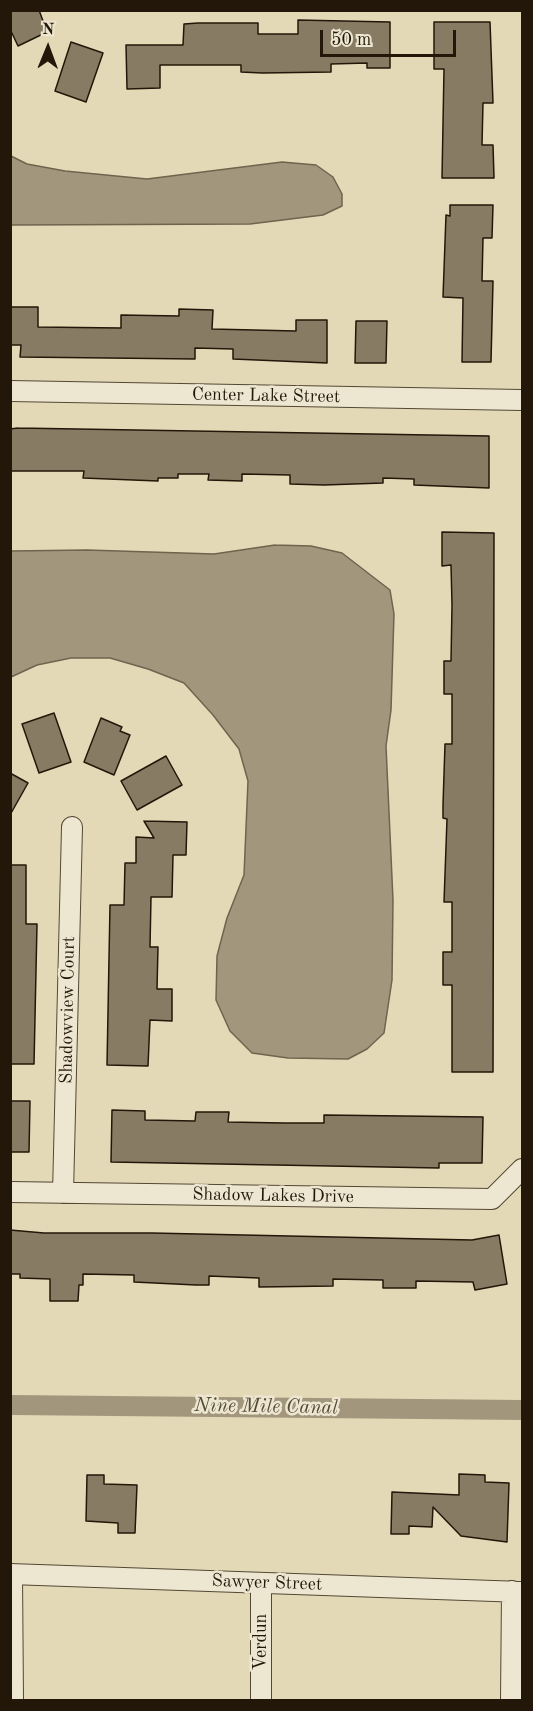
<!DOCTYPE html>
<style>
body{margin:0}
#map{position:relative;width:533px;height:1711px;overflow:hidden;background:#e4d9b7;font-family:"Old Standard TT",serif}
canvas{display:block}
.frame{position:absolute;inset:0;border:12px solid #231709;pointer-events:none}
.north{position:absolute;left:18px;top:18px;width:60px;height:60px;-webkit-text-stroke:4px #ede6d0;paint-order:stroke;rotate:1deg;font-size:16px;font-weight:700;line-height:24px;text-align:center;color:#231709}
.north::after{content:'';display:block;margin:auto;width:21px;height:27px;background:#231709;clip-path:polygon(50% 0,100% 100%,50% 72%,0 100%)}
.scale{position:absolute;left:320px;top:30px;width:136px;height:27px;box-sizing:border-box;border:3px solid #231709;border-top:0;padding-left:8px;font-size:18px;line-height:21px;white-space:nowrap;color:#231709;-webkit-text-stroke:4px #ede6d0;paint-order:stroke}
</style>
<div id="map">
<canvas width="533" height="1711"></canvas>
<div class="frame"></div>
<div class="north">N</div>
<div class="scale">50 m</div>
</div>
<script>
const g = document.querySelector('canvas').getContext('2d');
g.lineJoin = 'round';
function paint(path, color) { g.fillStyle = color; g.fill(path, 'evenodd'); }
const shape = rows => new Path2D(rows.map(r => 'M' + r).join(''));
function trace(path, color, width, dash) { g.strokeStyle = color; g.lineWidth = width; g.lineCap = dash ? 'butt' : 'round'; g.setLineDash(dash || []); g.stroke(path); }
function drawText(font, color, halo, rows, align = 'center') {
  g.font = font + ' "Old Standard TT",serif'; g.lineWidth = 5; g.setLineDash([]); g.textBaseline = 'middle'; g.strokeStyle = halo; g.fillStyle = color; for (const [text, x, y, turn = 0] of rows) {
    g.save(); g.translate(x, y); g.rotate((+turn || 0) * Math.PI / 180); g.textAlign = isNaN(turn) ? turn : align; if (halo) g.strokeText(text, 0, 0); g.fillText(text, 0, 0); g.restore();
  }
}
const water = shape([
 [11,156,27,164,65,171,147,179,282,162,316,165,333,177,342,194,342,206,323,215,250,224,11,225,11,156],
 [275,545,311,546,342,553,390,590,394,614,391,710,386,746,393,900,392,980,384,1033,367,1049,348,1059,288,1058,252,1053,230,1031,216,1000,217,956,227,918,244,875,248,781,239,749,213,715,184,683,148,669,110,658,71,658,37,665,11,677,11,551,87,550,214,554,275,545]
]);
paint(water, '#a2977c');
trace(water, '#6f644e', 1.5);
trace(shape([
 [10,1405,522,1410]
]), '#a2977c', 20);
const building = shape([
 [10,10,39,10,47,32,18,46,10,29,10,10],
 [298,20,390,22,390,68,367,68,367,63,331,64,331,72,262,73,241,72,241,65,160,65,160,88,127,89,126,45,183,45,184,24,198,23,258,23,258,34,298,34,298,20],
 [434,22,490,22,493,103,483,103,482,145,493,145,494,178,442,178,444,69,434,69,434,22],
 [71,42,103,53,86,102,55,91,71,42],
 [450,205,493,205,492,238,483,238,482,281,493,281,491,362,462,362,463,298,443,297,446,215,450,216,450,205],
 [10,307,38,307,38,327,121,328,121,315,179,316,179,309,213,310,212,329,296,331,296,320,327,320,327,363,233,359,233,349,195,348,195,359,20,357,21,345,10,345,10,307],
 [356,321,387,321,386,363,355,363,356,321],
 [18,428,489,436,489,488,414,485,414,479,383,478,383,483,324,485,290,484,290,475,242,474,242,481,208,480,209,474,178,474,178,478,158,478,158,481,83,478,84,471,10,471,10,429,18,428],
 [442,532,494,533,493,1072,452,1072,452,985,443,985,443,952,452,952,452,902,444,902,447,819,443,818,443,805,445,744,452,744,452,694,444,694,444,661,451,661,452,605,451,565,442,566,442,532],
 [54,713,71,762,39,773,22,724,54,713],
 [101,718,122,727,120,731,130,735,114,775,84,762,101,718],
 [166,756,182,785,137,810,121,781,166,756],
 [10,773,28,783,10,815,10,773],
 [144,821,187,822,186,855,173,855,172,897,151,897,150,947,158,947,157,989,172,989,172,1021,150,1020,148,1066,107,1065,110,905,124,905,125,863,136,863,136,837,154,838,144,821],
 [10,865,26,865,26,924,37,924,34,1064,10,1064,10,865],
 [10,1101,30,1101,29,1152,10,1152,10,1101],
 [112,1110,145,1111,145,1120,195,1121,196,1112,229,1112,228,1122,284,1123,324,1123,324,1115,483,1117,482,1163,439,1163,439,1168,111,1162,112,1110],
 [10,1230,44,1233,152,1233,472,1240,499,1235,507,1284,475,1290,473,1282,416,1281,416,1288,383,1288,383,1280,333,1279,333,1286,259,1287,259,1278,209,1276,209,1285,196,1285,134,1282,134,1275,83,1274,83,1285,79,1285,78,1301,50,1301,50,1279,20,1278,20,1274,10,1274,10,1230],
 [459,1474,485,1475,485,1482,509,1483,507,1542,461,1536,433,1507,432,1527,409,1526,409,1534,391,1534,392,1492,459,1495,459,1474],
 [87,1475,104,1475,104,1484,137,1485,135,1533,118,1533,118,1523,86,1521,87,1475]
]);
paint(building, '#877c63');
trace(building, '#231709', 1.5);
const street = shape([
 [10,391,522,400],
 [10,1192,492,1199,522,1169],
 [63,1193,72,827],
 [10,1574,522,1592],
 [12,1574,13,1700],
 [261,1583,261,1700],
 [511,1700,512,1591]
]);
trace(street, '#534834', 22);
trace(street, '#ede6d0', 20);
drawText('18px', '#231709', '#ede6d0', [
 ["Center Lake Street",266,396,1],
 ["Shadowview Court",68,1010,-89],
 ["Shadow Lakes Drive",273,1196,1],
 ["Sawyer Street",267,1583,2],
 ["Verdun",261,1642,-90]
]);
drawText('italic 20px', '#564a37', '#ede6d0', [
 ["Nine Mile Canal",266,1407,1]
]);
</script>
